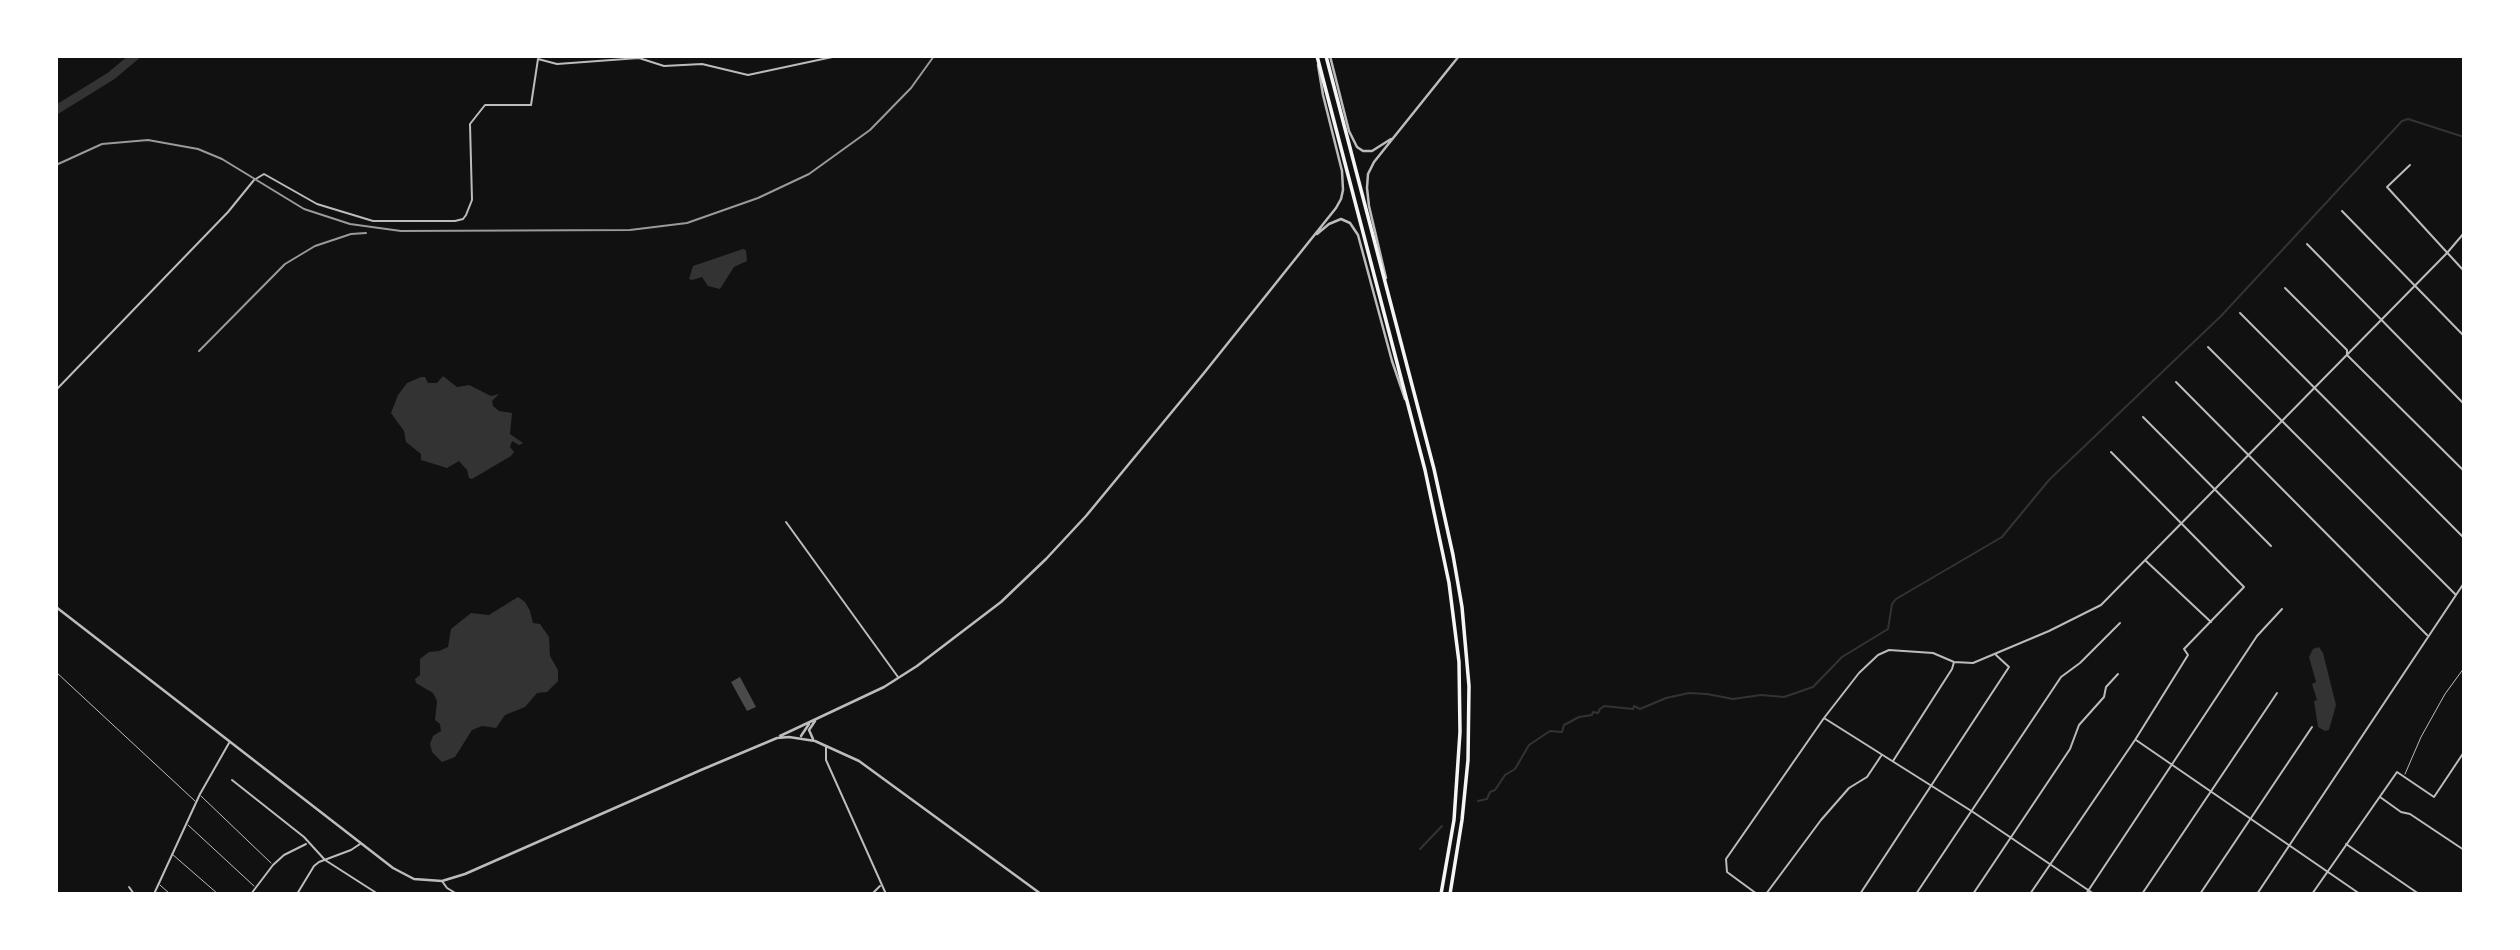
<!DOCTYPE html>
<style>
body{margin:0}
#map{position:relative;width:2520px;height:950px;overflow:hidden;background:#111;font-family:Lora,serif}
canvas{display:block}
.frame{position:absolute;inset:0;border:58px solid #fff;pointer-events:none}
</style>
<div id="map">
<canvas width="2520" height="950"></canvas>
<div class="frame"></div>
</div>
<script>
const g = document.querySelector('canvas').getContext('2d');
g.lineJoin = 'round';
function paint(path, color) { g.fillStyle = color; g.fill(path, 'evenodd'); }
const shape = rows => new Path2D(rows.map(r => 'M' + r).join(''));
function trace(path, color, width, dash) { g.strokeStyle = color; g.lineWidth = width; g.lineCap = dash ? 'butt' : 'round'; g.setLineDash(dash || []); g.stroke(path); }
paint(shape([
 [743,249,746,250,747,261,734,267,720,289,708,286,702,277,692,280,689,279,693,266],
 [443,376,457,387,469,385,491,396,499,394,492,401,493,406,499,411,512,413,510,434,523,443,519,445,512,441,510,447,514,452,511,456,472,479,469,478,467,470,459,461,447,468,421,460,421,454,406,442,404,431,391,413,398,395,407,383,421,377,425,377,428,383,437,383],
 [518,597,525,602,530,611,533,623,540,624,549,637,550,656,558,670,558,681,547,692,537,693,525,707,505,715,496,728,482,726,472,730,455,757,442,762,432,752,430,744,433,736,441,731,440,724,435,720,437,701,433,693,416,683,415,679,420,675,420,659,429,652,439,651,448,647,451,629,471,613,489,615],
 [2319,647,2323,653,2336,705,2329,730,2325,731,2318,727,2314,701,2317,700,2312,684,2316,682,2309,657,2313,649]
]), '#333');
trace(shape([
 [1478,801,1487,799,1490,792,1495,790,1505,775,1515,769,1529,745,1550,731,1562,732,1564,725,1579,717,1592,715,1593,712,1598,713,1600,709,1604,706,1633,709,1634,706,1640,709,1666,698,1689,693,1707,694,1733,699,1761,695,1784,697,1813,687,1842,657,1888,629,1892,604,1896,599,2002,537,2049,480,2221,316,2402,121,2408,119,2464,137],
 [1420,849,1442,826]
]), '#333', 2);
trace(shape([
 [56,110,111,76,135,56]
]), '#333', 9);
paint(shape([
 [740,677,756,707,747,711,731,682]
]), '#4a4a4a');
trace(shape([
 [56,672,195,801],
 [2405,774,2421,737,2445,694,2464,668],
 [201,796,271,863],
 [188,825,254,886],
 [172,854,218,894],
 [160,885,170,894]
]), '#bcbcbc', 1);
trace(shape([
 [2410,165,2387,187,2464,271],
 [2342,211,2464,336],
 [2307,244,2464,404],
 [2285,288,2347,350,2347,355,2464,471],
 [2240,313,2464,538],
 [2208,347,2455,594],
 [2176,382,2427,635],
 [56,390,228,212,254,180,264,174,317,204,373,221,455,221,463,219,466,215,472,200,470,124,485,105,531,105,538,59,557,64,639,58,664,66,702,64,748,75,837,56],
 [2143,417,2271,546],
 [786,522,898,677],
 [2146,561,2211,622],
 [1824,718,1973,812,2094,894],
 [2136,740,2360,894],
 [826,747,826,760,886,894],
 [1893,761,1952,669,1954,662],
 [232,780,304,837,325,860,378,894],
 [2380,797,2401,812,2410,814,2464,850],
 [2346,844,2419,894],
 [442,881,447,888,457,894],
 [129,887,134,894],
 [154,894,200,794,229,743],
 [251,894,273,865,284,855,306,844],
 [297,894,314,866,319,862,351,850,360,844],
 [872,894,880,886],
 [1757,894,1727,872,1726,859,1824,718,1859,673,1878,655,1889,650,1933,653,1954,662,1973,663,2049,631,2101,605,2447,253,2464,233],
 [1766,894,1821,820,1849,788,1867,777,1881,756],
 [1860,894,2009,667,1996,655],
 [1916,894,2061,677,2080,663,2120,623],
 [1973,894,2070,749,2079,725,2104,697,2106,687,2118,674],
 [2030,894,2135,740,2188,655,2184,649,2244,587,2111,452],
 [2086,894,2257,636,2282,609],
 [2142,894,2277,693],
 [2200,894,2312,727],
 [2257,894,2464,583],
 [2312,894,2397,772,2434,797,2464,752]
]), '#bcbcbc', 2);
trace(shape([
 [1330,56,1349,131,1357,147,1363,151,1372,151,1391,139],
 [1317,234,1329,224,1341,219,1350,223,1358,235,1392,361,1405,399],
 [1386,278,1369,206,1367,188,1368,174,1374,162,1394,137,1459,56],
 [56,607,393,868,414,879,442,881,465,874,701,770,777,738,789,737,815,741,859,761,1041,894],
 [780,736,884,687,917,666,1001,602,1046,559,1086,516,1204,373,1336,208,1341,199,1343,190,1342,171,1323,95,1318,65],
 [801,736,809,724],
 [813,739,809,730,815,721]
]), '#bcbcbc', 2.5);
trace(shape([
 [1317,56,1425,470,1449,583,1459,662,1460,732,1454,820,1441,894],
 [1326,56,1434,469,1453,555,1462,607,1469,686,1468,760,1462,820,1450,894]
]), '#f5f5f5', 3.5);
trace(shape([
 [56,165,102,144,148,140,198,149,222,159,304,209,350,224,401,231,630,230,687,223,758,198,809,174,870,130,911,88,934,56],
 [199,351,285,264,315,246,351,234,366,233]
]), '#9a9a9a', 2);
</script>
